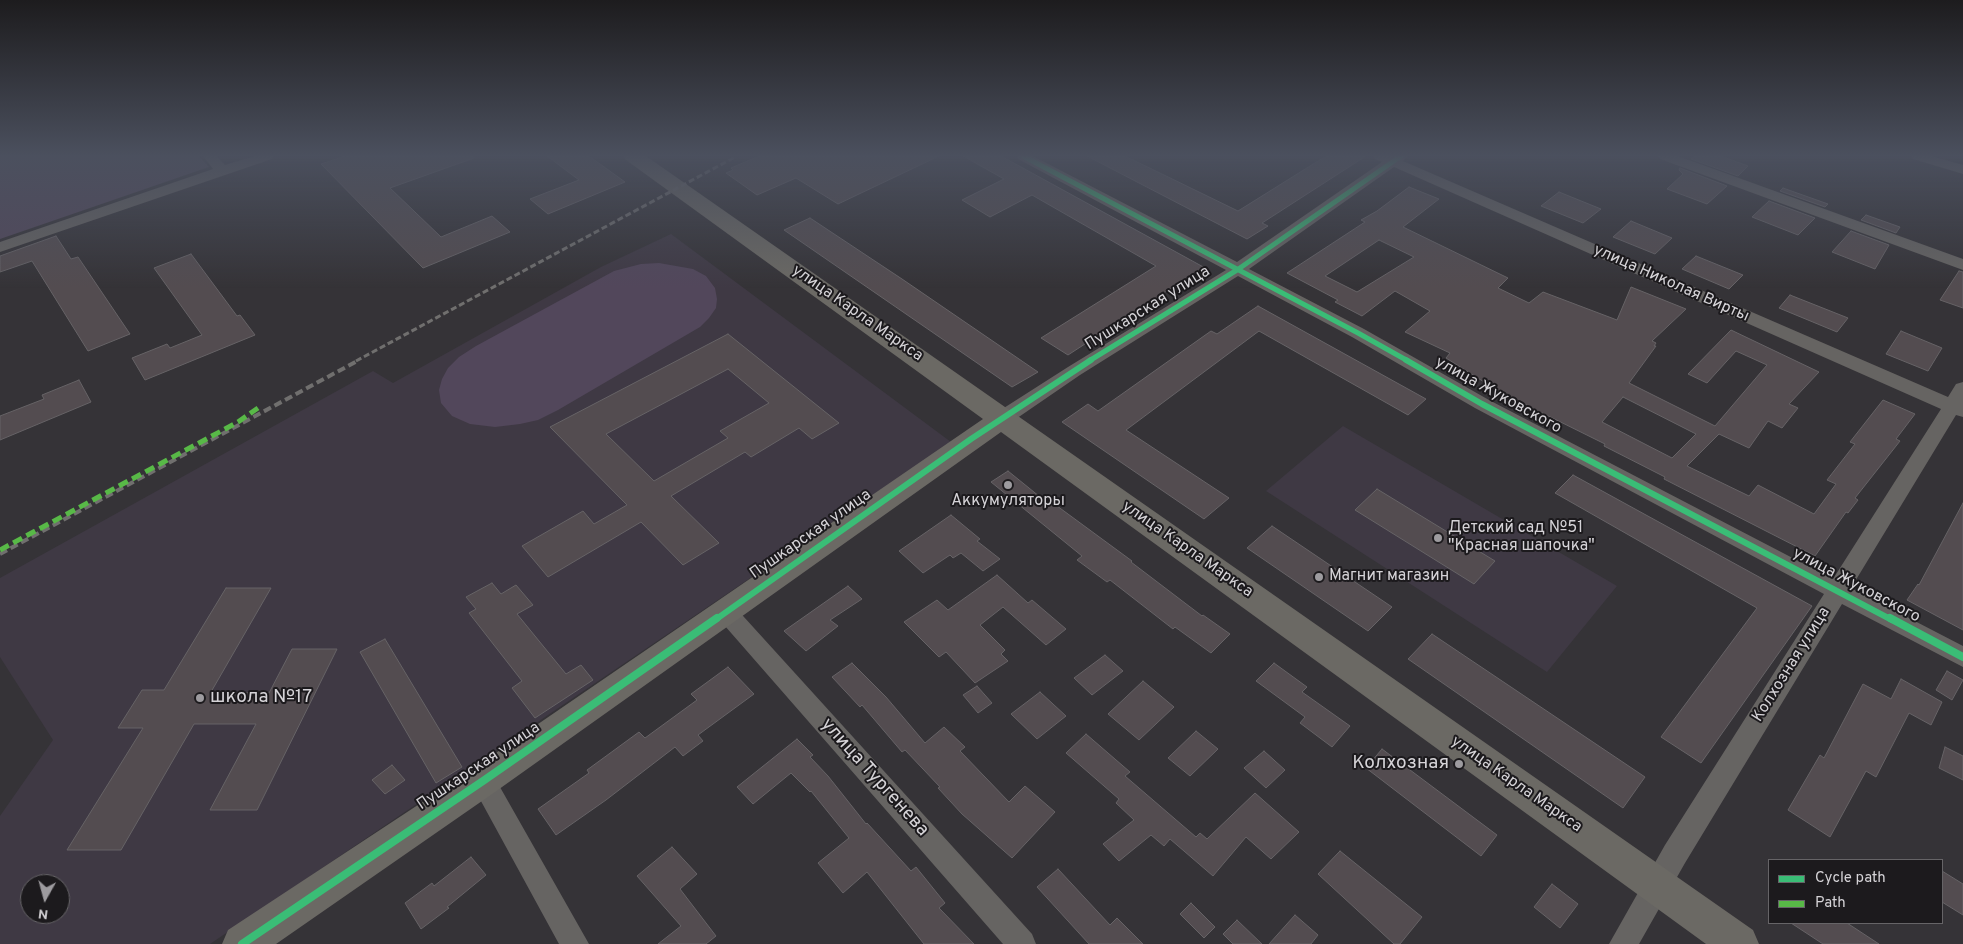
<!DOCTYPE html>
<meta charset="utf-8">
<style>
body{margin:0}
#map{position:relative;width:1963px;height:944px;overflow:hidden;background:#353337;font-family:Overpass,sans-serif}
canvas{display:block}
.legend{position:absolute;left:1768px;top:859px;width:175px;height:65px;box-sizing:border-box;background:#1c1a1d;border:1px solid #666467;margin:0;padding:6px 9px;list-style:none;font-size:15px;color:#d5d3d7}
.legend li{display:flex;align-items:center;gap:10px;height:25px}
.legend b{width:25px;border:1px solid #666467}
.north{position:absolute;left:20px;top:874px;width:50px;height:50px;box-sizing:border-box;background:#1c1a1d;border:1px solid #666467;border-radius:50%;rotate:187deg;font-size:14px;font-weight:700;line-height:20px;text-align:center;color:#d5d3d7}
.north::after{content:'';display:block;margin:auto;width:18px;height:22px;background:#9d9b9f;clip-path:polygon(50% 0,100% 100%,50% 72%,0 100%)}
</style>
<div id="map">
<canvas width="1963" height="944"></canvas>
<ul class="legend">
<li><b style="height:6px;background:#3abd76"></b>Cycle path</li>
<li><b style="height:6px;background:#58b947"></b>Path</li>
</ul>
<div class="north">N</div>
</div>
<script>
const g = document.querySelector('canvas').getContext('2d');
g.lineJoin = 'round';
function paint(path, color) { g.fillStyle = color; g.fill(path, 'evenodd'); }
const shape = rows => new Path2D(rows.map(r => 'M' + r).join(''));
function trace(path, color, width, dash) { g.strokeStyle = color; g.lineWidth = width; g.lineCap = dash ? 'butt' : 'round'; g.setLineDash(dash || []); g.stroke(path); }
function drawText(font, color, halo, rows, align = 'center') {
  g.font = font + ' Overpass,sans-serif'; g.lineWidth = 4; g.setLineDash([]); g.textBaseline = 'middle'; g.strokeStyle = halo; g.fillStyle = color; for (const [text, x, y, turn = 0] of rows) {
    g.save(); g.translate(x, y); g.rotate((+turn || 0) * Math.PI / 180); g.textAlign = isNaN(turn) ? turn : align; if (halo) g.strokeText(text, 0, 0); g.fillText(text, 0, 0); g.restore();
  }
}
paint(shape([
 [671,234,951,442,210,944,0,944,0,816,53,740,0,657,0,578,373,371,393,383,601,267],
 [30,884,60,884,60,914,30,914],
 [1343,426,1617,586,1547,672,1266,491]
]), '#3f3944');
paint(shape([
 [0,156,199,156,209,167,0,239],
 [659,263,693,269,706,276,715,288,717,299,716,308,709,318,700,327,558,410,538,420,520,424,495,427,470,424,452,416,441,403,439,390,442,379,448,368,459,357,476,346,614,271,641,264]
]), '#52475b');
const building = shape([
 [345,156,474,156,474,158,390,188,441,237,492,216,510,232,423,268,321,164,345,156],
 [547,156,589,156,625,182,548,214,530,199,579,180,547,156],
 [759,156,939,156,838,204,796,178,757,195,726,173,733,170,731,168,759,156],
 [963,156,1001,156,1207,269,1185,282,1182,281,1068,355,1041,338,1156,266,1032,195,990,217,962,200,1004,179,963,156],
 [1087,156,1125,156,1238,211,1326,156,1366,156,1262,223,1268,226,1247,239,1087,156],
 [1695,156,1721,156,1748,166,1738,176,1691,159,1695,156],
 [1680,168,1727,186,1707,204,1667,189,1683,174,1679,170,1680,168],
 [1409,187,1439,199,1403,227,1508,278,1498,288,1529,303,1543,292,1617,320,1631,287,1686,309,1652,341,1656,343,1654,346,1656,346,1629,383,1715,426,1767,365,1736,351,1707,383,1688,374,1731,330,1819,372,1789,404,1798,408,1782,428,1768,421,1749,448,1719,434,1687,466,1749,496,1758,485,1814,514,1836,484,1827,480,1855,444,1850,442,1883,400,1915,414,1896,439,1900,441,1855,498,1858,500,1848,513,1846,512,1815,556,1664,479,1665,477,1604,446,1605,444,1500,392,1446,358,1450,353,1405,332,1430,311,1395,291,1362,316,1335,302,1338,300,1287,273,1365,222,1361,220,1377,211,1409,187],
 [1379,240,1414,257,1357,292,1325,276,1379,240],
 [1623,397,1696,434,1672,458,1602,422,1623,397],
 [1783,188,1828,204,1825,207,1780,191,1783,188],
 [1559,192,1601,209,1583,223,1541,206,1559,192],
 [1769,201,1815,218,1798,235,1752,217,1769,201],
 [1866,215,1900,227,1896,233,1861,220,1866,215],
 [810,218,902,279,1038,372,1012,387,784,230,810,218],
 [1631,221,1672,238,1655,254,1613,237,1631,221],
 [1851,231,1889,245,1875,269,1832,252,1851,231],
 [56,236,71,259,78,257,130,334,88,351,32,261,0,272,0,256,56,236],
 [191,254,237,316,240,315,255,335,145,380,132,358,167,344,170,348,202,335,154,268,191,254],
 [1696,256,1743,275,1729,289,1682,269,1696,256],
 [1959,271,1963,272,1963,308,1940,300,1959,271],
 [1790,295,1848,318,1837,332,1779,308,1790,295],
 [1258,306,1426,399,1408,415,1259,331,1126,430,1229,498,1204,519,1062,422,1088,404,1098,411,1211,331,1217,334,1258,306],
 [1901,331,1942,348,1928,371,1886,354,1901,331],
 [728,334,839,423,812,439,799,428,751,457,745,452,671,496,719,543,683,565,641,522,548,577,522,546,583,511,594,524,627,505,550,427,728,334],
 [728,369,769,403,720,431,728,438,654,481,606,434,728,369],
 [79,380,91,402,0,440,0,416,44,399,42,395,79,380],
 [1008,471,1050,505,1053,503,1132,561,1131,562,1202,616,1203,615,1230,634,1211,653,1175,627,1173,629,1110,580,1107,582,1077,560,1082,556,991,482,1008,471],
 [1573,475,1812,606,1701,763,1661,737,1757,608,1555,493,1573,475],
 [1377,489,1495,561,1474,584,1355,510,1377,489],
 [1963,503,1963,630,1907,600,1918,584,1919,585,1963,503],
 [951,515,980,539,977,541,1000,559,983,571,961,553,953,558,950,555,923,573,899,551,951,515],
 [1272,526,1392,607,1368,631,1247,548,1272,526],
 [997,575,1028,603,1032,600,1066,629,1046,645,1003,607,980,625,1005,650,1001,654,1008,661,975,683,946,652,939,657,904,622,937,600,948,610,997,575],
 [492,583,501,594,516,585,533,605,517,614,566,674,581,665,593,680,535,718,512,688,522,681,469,613,476,609,466,597,492,583],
 [848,586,862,599,830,620,838,626,806,651,784,631,848,586],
 [226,588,271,588,211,692,269,693,292,649,337,649,257,810,210,810,256,724,194,724,121,850,67,850,143,728,118,728,142,690,164,690,226,588],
 [1432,634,1645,777,1623,808,1408,659,1432,634],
 [385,639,462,767,436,783,360,652,385,639],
 [1105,655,1123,671,1092,695,1074,678,1105,655],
 [852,663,886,697,925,743,944,727,965,747,960,751,1009,802,1025,786,1055,812,1012,858,962,814,938,788,940,787,905,750,902,752,862,705,860,707,832,677,852,663],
 [1274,663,1307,687,1302,692,1350,726,1332,747,1300,723,1305,717,1256,681,1274,663],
 [728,667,754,694,698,735,703,741,683,756,675,747,606,800,556,835,538,809,589,773,587,770,639,732,645,738,697,700,691,694,728,667],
 [1947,671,1963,680,1952,700,1936,690,1947,671],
 [1901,679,1942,702,1931,725,1909,713,1876,777,1866,771,1830,837,1788,810,1820,755,1824,758,1863,684,1891,699,1901,679],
 [1143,681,1174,707,1139,740,1108,714,1143,681],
 [977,686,992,703,978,713,963,695,977,686],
 [1040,692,1066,716,1037,739,1011,714,1040,692],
 [1196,731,1218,749,1190,776,1168,758,1196,731],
 [1086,734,1130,772,1125,776,1196,837,1200,833,1207,839,1255,793,1299,832,1271,859,1246,837,1213,876,1170,839,1164,846,1151,835,1119,861,1103,844,1134,820,1116,803,1119,799,1066,753,1086,734],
 [797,739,813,755,810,757,828,776,866,824,867,823,911,871,916,867,945,903,939,908,974,944,924,944,867,872,843,893,818,863,849,838,811,791,810,792,791,773,753,804,737,787,797,739],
 [1945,747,1963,756,1963,780,1939,768,1945,747],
 [1382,749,1497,835,1481,856,1366,768,1382,749],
 [1264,751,1285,770,1266,788,1244,768,1264,751],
 [392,765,405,780,385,794,372,780,392,765],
 [672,847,697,874,680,889,716,936,706,944,658,944,681,926,637,876,672,847],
 [1340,851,1422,917,1400,944,1394,944,1318,874,1340,851],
 [471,857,486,875,447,907,449,908,421,929,405,903,432,883,434,886,471,857],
 [1058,869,1110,925,1117,918,1143,944,1089,944,1037,887,1058,869],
 [1942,871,1963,884,1963,915,1942,902,1942,871],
 [1552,884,1578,904,1560,928,1534,907,1552,884],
 [1191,903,1215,927,1204,938,1180,914,1191,903],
 [1295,915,1318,935,1311,944,1269,944,1295,915],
 [1237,920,1262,944,1233,944,1223,934,1237,920],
 [1791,923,1847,923,1879,944,1823,944,1791,923]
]);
paint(building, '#534c50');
trace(building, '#666366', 1);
paint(shape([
 [203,156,217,156,225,165,254,156,274,156,272,159,0,252,0,242,213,169,203,156],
 [1016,156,1033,156,1237,262,1382,162,1375,159,1373,156,1408,156,1403,161,1948,397,1956,384,1963,382,1963,417,1956,415,1851,588,1963,646,1963,667,1842,604,1685,863,1639,944,1609,944,1665,845,1824,594,1475,408,1352,337,1238,276,1080,375,1010,423,1003,425,996,423,993,418,996,413,1068,367,1226,270,1018,159,1016,156],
 [1394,167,1941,409,1833,579,1489,400,1364,329,1249,269,1394,167],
 [1658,156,1678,156,1963,259,1963,270,1660,159,1658,156],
 [1911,156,1932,156,1963,165,1963,174,1913,159,1911,156],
 [726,603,734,606,1032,934,1036,944,1003,944,718,618,715,612,718,606,726,603],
 [483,769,492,773,589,944,559,944,470,781,474,773,483,769]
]), '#666462');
paint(shape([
 [623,156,646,156,1753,930,1759,944,1706,944,1001,432,495,792,276,944,222,944,228,930,471,770,983,419,626,160,623,156]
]), '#6b6964');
trace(shape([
 [356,361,737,156]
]), '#706f6e', 3, [6, 3]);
trace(shape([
 [0,554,359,360]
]), '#706f6e', 4, [8, 4]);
trace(shape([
 [0,550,238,422,258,408]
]), '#58b947', 5, [10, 5]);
trace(shape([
 [1023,156,1358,333,1408,361],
 [1089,361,1237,270,1401,156]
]), '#3abd76', 5);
trace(shape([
 [1406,360,1482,404,1892,620],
 [715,620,971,439,1091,360]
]), '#3abd76', 6);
trace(shape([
 [1890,618,1963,657],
 [242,944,483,781,717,618]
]), '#3abd76', 8);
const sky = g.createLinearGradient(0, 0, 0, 288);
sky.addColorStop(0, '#1d1c1e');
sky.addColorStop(0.54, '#4b505e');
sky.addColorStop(1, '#4b505e00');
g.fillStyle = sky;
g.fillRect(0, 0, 1963, 288);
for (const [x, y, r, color] of [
 [1008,485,5,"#9d9b9f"],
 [1438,538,5,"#9d9b9f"],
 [1319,577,5,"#9d9b9f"],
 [200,698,5,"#9d9b9f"],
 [1459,764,5,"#9d9b9f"]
]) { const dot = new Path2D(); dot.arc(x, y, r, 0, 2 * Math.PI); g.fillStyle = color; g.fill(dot); trace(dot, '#1c1a1d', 2); }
drawText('16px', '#d5d3d7', '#1c1a1d', [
 ["улица Николая Вирты",1671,284,24],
 ["Пушкарская улица",1148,309,-32],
 ["улица Карла Маркса",857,314,35],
 ["улица Жуковского",1498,396,29],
 ["Пушкарская улица",811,535,-35],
 ["улица Карла Маркса",1187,550,35],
 ["улица Жуковского",1856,586,28],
 ["Колхозная улица",1792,665,-58],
 ["Пушкарская улица",479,767,-34],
 ["улица Карла Маркса",1516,785,35]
]);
drawText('16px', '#d5d3d7', '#1c1a1d', [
 ["Аккумуляторы",1008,502,"center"],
 ["Детский сад №51",1448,529],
 ["\"Красная шапочка\"",1448,547],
 ["Магнит магазин",1329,577]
], 'left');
drawText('19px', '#d5d3d7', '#1c1a1d', [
 ["школа №17",210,698],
 ["Колхозная",1449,764,"right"]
], 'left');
drawText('19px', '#d5d3d7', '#1c1a1d', [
 ["улица Тургенева",874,778,48]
]);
</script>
